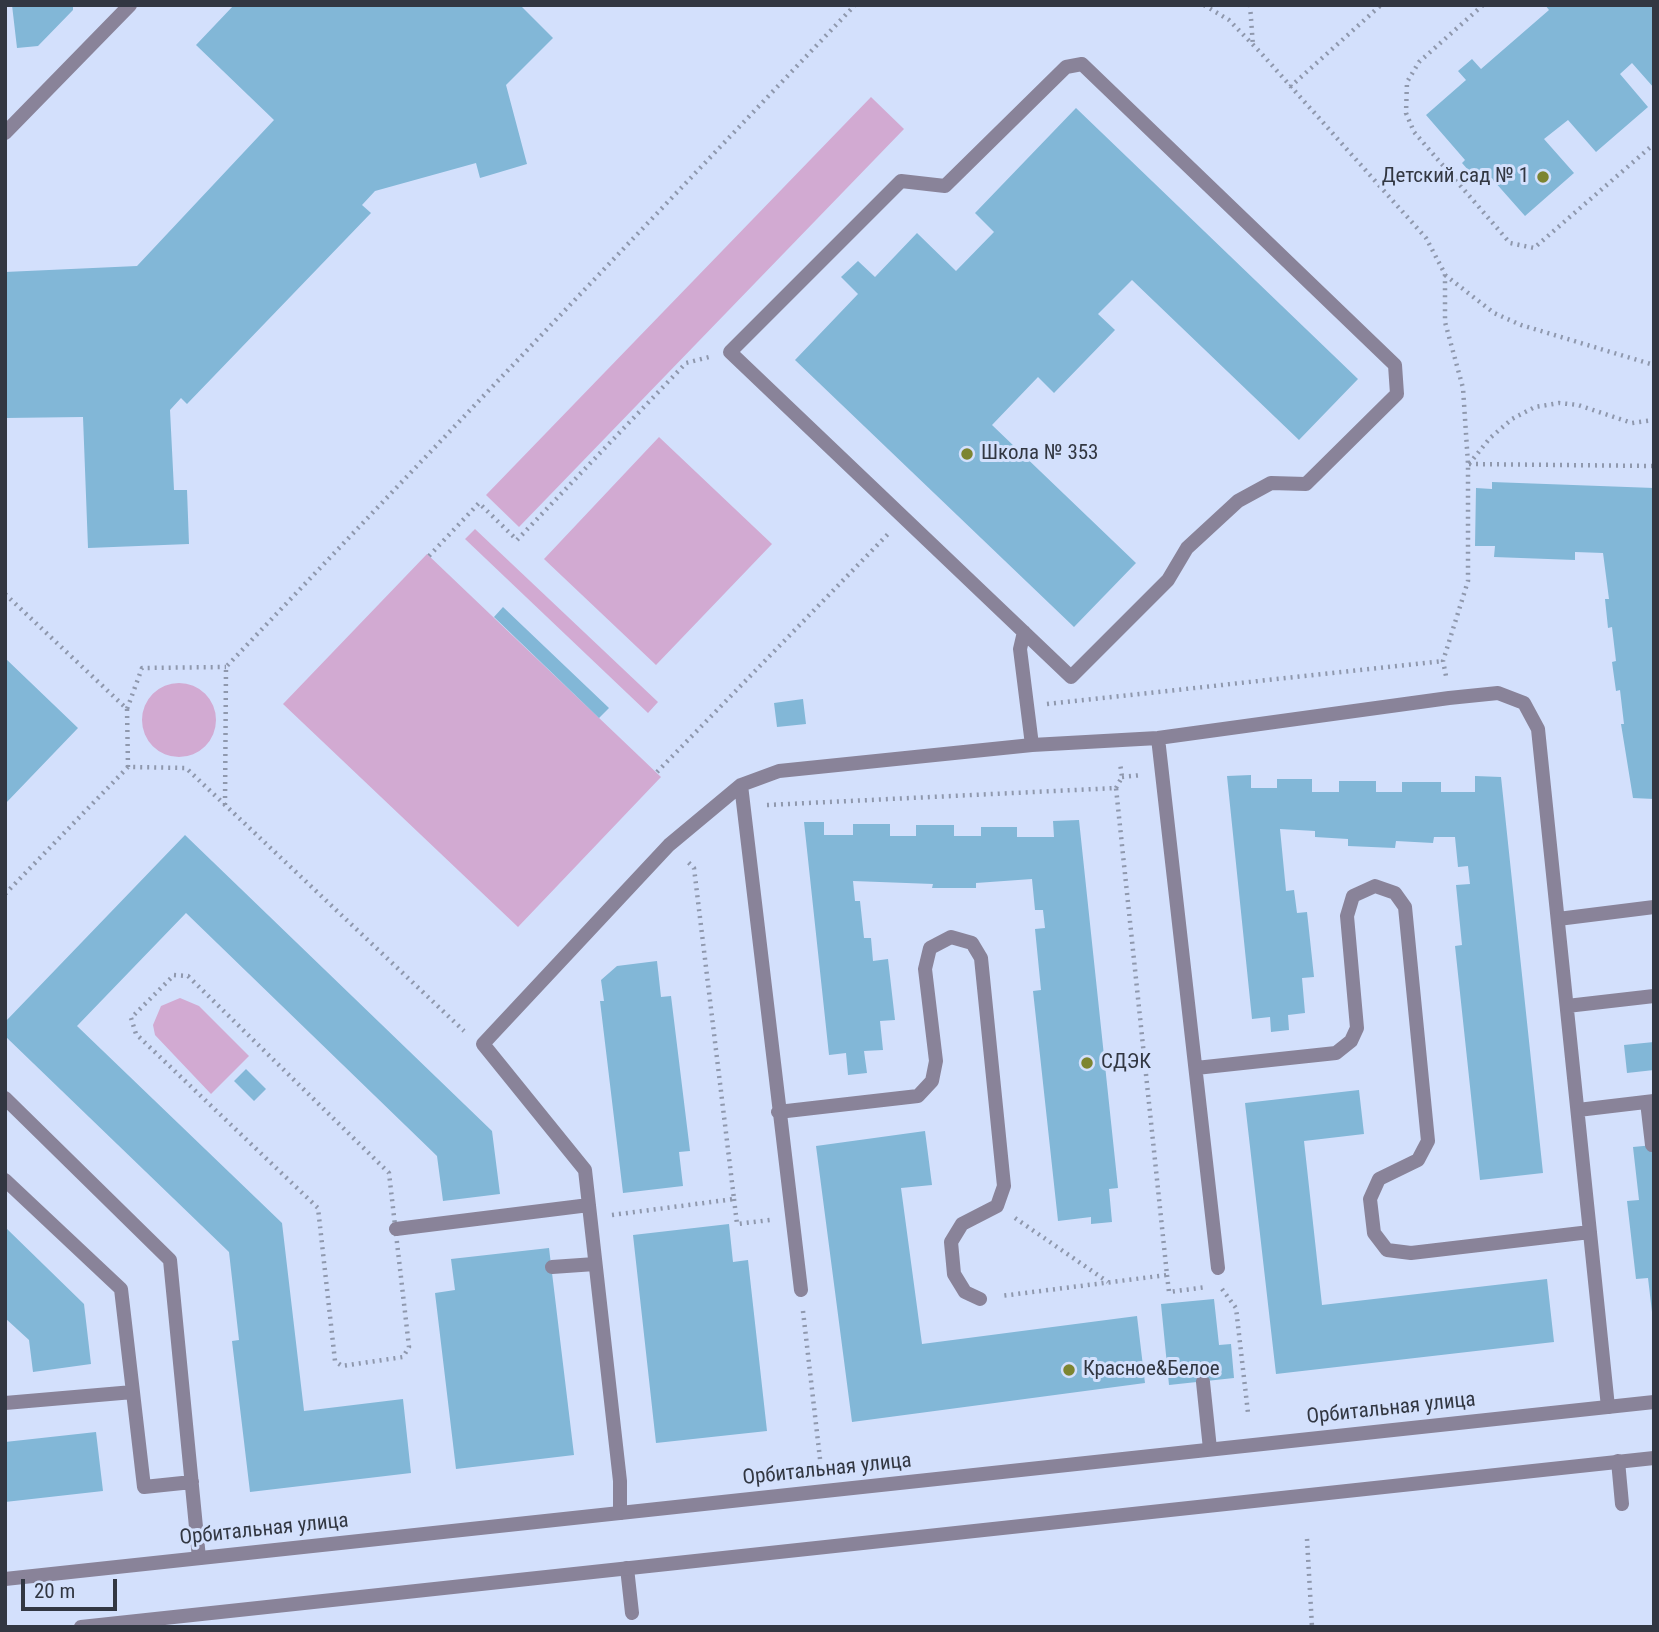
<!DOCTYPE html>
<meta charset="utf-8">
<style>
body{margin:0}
#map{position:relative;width:1659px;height:1632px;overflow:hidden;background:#d3e0fc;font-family:"Roboto Condensed",sans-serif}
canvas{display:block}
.frame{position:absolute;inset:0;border:7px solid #323742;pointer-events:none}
.scale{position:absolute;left:21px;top:1579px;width:96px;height:32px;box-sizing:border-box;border:4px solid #323742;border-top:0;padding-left:9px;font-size:21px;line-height:24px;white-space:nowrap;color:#323742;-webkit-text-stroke:5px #d3e0fc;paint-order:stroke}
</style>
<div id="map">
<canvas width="1659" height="1632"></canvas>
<div class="frame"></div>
<div class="scale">20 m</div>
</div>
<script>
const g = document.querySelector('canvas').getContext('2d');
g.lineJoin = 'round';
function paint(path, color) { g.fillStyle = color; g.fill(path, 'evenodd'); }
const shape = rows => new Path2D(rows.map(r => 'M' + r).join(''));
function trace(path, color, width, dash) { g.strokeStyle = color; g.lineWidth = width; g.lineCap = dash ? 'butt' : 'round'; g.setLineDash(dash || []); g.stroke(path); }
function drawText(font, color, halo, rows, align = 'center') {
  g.font = font + ' "Roboto Condensed",sans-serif'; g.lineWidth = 6; g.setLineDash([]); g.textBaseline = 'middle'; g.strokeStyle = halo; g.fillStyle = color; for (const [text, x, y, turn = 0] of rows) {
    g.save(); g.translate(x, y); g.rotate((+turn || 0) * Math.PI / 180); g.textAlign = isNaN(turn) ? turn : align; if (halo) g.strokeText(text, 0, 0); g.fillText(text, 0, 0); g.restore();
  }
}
paint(shape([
 [871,97,904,129,519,527,486,495],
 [659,437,772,544,656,665,544,559],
 [475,529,658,702,648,713,465,539],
 [427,554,661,777,518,927,283,704],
 '142 720a37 37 0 1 1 74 0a37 37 0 1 1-74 0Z',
 [180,998,199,1006,249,1056,211,1094,155,1035,153,1025,161,1006]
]), '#d2aad2');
paint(shape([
 [12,5,73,5,73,10,38,46,17,48],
 [234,5,520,5,553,38,506,85,527,164,480,178,476,163,375,191,362,205,371,213,187,404,181,398,170,410,174,490,187,490,189,544,88,548,83,417,5,418,5,272,137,266,274,120,196,45],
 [1545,5,1654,5,1654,88,1632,63,1620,74,1648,107,1596,152,1568,120,1544,139,1574,173,1525,216,1486,172,1477,180,1462,163,1465,160,1426,115,1466,80,1458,71,1472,59,1481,69,1549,10],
 [1076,108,1358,379,1299,440,1132,280,1098,314,1115,330,1054,393,1038,377,992,425,1136,563,1074,627,795,360,858,294,841,277,858,261,875,277,917,233,956,271,994,232,975,213],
 [1492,482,1654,488,1654,799,1633,798,1621,724,1624,724,1620,690,1616,691,1612,662,1616,661,1612,627,1608,628,1605,599,1609,599,1603,553,1575,552,1575,560,1494,557,1495,546,1475,546,1476,488,1492,489],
 [503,607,609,708,599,718,494,617],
 [5,658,78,728,5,804],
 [803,699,806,724,777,727,774,703],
 [1251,775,1251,788,1277,788,1277,779,1312,779,1312,792,1339,792,1339,781,1376,781,1376,792,1402,792,1402,782,1441,782,1441,792,1475,792,1475,776,1501,777,1543,1173,1480,1180,1455,946,1462,945,1456,885,1470,884,1468,866,1458,867,1455,837,1434,837,1433,843,1396,841,1395,848,1348,846,1348,839,1315,837,1315,831,1280,829,1286,891,1294,890,1297,913,1307,912,1314,977,1302,978,1305,1013,1288,1015,1289,1030,1271,1032,1270,1017,1252,1019,1227,776],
 [1079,820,1118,1188,1109,1189,1112,1222,1091,1224,1091,1217,1058,1221,1033,991,1041,990,1035,929,1045,928,1043,910,1035,910,1032,879,976,883,976,888,932,888,933,884,853,881,855,901,860,901,864,938,871,938,873,961,888,959,895,1020,880,1021,883,1050,864,1051,867,1073,848,1075,846,1053,829,1055,804,822,824,822,824,835,853,835,853,824,890,824,890,836,916,836,916,825,954,825,954,836,981,836,981,827,1017,827,1017,837,1054,837,1053,821],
 [185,835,492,1131,500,1194,443,1201,437,1156,186,913,77,1026,282,1223,304,1411,403,1399,411,1473,250,1492,232,1341,239,1340,229,1252,5,1036,5,1022],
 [657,961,661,997,671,996,690,1151,679,1152,683,1186,623,1193,600,1001,604,1001,601,980,617,966],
 [1654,1042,1654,1070,1627,1073,1624,1045],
 [246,1069,266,1089,254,1101,234,1081],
 [1359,1090,1364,1134,1304,1141,1322,1305,1547,1279,1554,1342,1276,1374,1245,1103],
 [925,1131,932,1185,901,1188,922,1344,1137,1316,1145,1383,852,1422,816,1146],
 [1654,1145,1654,1312,1652,1312,1648,1278,1636,1279,1627,1201,1639,1200,1633,1147],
 [729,1224,733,1262,748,1260,767,1431,656,1443,633,1235],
 [5,1227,84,1304,91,1364,33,1372,29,1340,5,1318],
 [549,1248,574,1455,456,1469,435,1293,455,1290,451,1259],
 [1214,1299,1219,1345,1231,1344,1234,1378,1169,1385,1161,1304],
 [96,1432,103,1491,5,1502,5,1442]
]), '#82b7d7');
trace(shape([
 [1204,5,1229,20,1261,53,1426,238,1445,274,1445,322,1463,388,1468,464,1468,581,1443,661,1446,676],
 [1250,5,1253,46],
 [1483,5,1419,62,1407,82,1406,113,1414,132,1510,243,1534,248,1654,144],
 [1290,87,1381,5],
 [1445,275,1494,313,1521,325,1654,365],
 [1469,464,1490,438,1512,419,1535,407,1559,403,1578,405,1632,423,1654,420],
 [1469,464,1654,466],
 [429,556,479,503,517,540,686,363,709,357],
 [5,594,127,709,142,668,226,667],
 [1047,704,1443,661],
 [127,709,128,767],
 [657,772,888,534],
 [1122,777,1142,775],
 [1116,788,1122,777,1120,763],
 [225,805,226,667,855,5],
 [767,805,1116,788,1167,1275,1001,1296],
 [5,894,128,767,186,768,464,1031],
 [174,975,188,976,389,1173,409,1347,403,1357,342,1366,335,1361,318,1208,136,1034,131,1018,174,975],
 [734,1199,737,1224,770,1220],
 [612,1215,734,1199,694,868,686,860],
 [1015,1218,1108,1282],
 [1167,1275,1169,1292,1207,1287],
 [1222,1289,1236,1308,1248,1413],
 [803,1311,820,1459],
 [1307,1539,1312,1627]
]), '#8f98ad', 4.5, [2, 5]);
trace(shape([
 [1082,64,1395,365,1397,394,1306,484,1271,483,1238,501,1187,548,1168,580,1071,677,730,352,901,181,945,186,1066,67,1082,64],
 [5,133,130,5],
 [1024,632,1020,649,1032,745],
 [1158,738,1218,1268],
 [741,785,801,1290],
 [1558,919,1654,907],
 [1567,1006,1654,996],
 [1196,1068,1336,1053,1351,1041,1357,1028,1347,916,1353,896,1375,886,1395,893,1405,907,1428,1141,1418,1160,1379,1179,1370,1199,1374,1233,1387,1250,1411,1253,1590,1232],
 [5,1098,170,1260,199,1558],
 [1647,1102,1652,1145],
 [1578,1110,1654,1101],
 [778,1112,918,1096,932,1081,936,1061,925,969,930,948,951,937,972,943,981,958,1004,1186,997,1206,962,1224,951,1242,954,1274,965,1292,980,1299],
 [5,1180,121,1289,144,1487,192,1482],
 [396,1229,589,1205],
 [552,1267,595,1264],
 [1203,1382,1210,1449],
 [5,1403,133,1392],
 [1618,1461,1622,1504],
 [620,1513,620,1481,585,1170,483,1044,669,845,741,785,779,771,1032,745,1158,738,1449,698,1498,693,1524,703,1538,729,1608,1407],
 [627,1568,632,1613]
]), '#898399', 14);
trace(shape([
 [5,1579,1654,1402],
 [81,1627,1654,1458]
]), '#898399', 14);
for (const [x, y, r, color] of [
 [1543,177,7,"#7d8531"],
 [967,454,7,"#7d8531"],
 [1087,1063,7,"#7d8531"],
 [1069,1370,7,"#7d8531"]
]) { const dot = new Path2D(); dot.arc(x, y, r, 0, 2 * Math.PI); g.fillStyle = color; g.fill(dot); trace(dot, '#d3e0fc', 2.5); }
drawText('21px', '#323742', '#d3e0fc', [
 ["Детский сад № 1",1529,177,"right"],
 ["Школа № 353",981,454],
 ["СДЭК",1101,1063],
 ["Красное&Белое",1083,1370]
], 'left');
drawText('21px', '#323742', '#d3e0fc', [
 ["Орбитальная улица",1391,1409,-6],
 ["Орбитальная улица",827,1470,-6],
 ["Орбитальная улица",264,1530,-6]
]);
</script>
